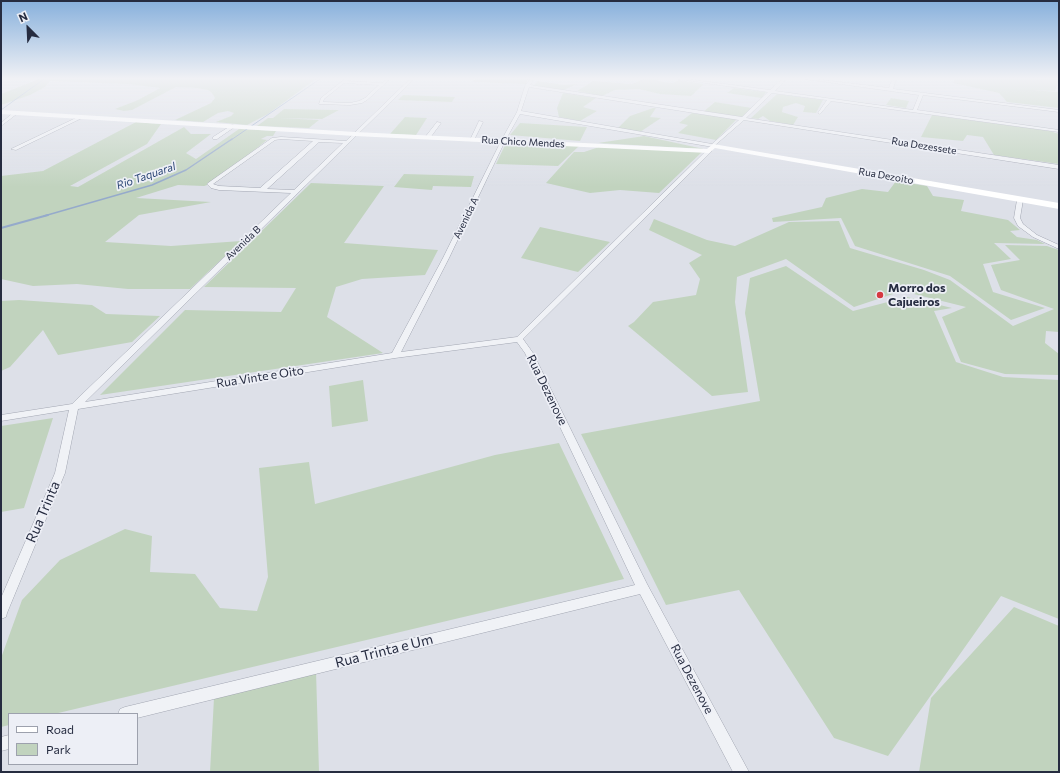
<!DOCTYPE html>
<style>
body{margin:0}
#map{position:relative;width:1060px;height:773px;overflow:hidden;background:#dde0e8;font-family:Commissioner,sans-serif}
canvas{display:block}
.frame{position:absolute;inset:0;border:2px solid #262c40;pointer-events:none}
.legend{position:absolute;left:8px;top:713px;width:130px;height:52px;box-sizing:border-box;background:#edeff6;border:1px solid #9da1ad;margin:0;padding:5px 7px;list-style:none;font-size:12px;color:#262c40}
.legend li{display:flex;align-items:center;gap:8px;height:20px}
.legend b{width:20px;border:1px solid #9da1ad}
.north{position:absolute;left:8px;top:8px;width:40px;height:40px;-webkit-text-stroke:3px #edeff6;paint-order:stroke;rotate:336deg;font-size:11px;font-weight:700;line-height:16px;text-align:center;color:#262c40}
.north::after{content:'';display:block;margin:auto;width:14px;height:18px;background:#262c40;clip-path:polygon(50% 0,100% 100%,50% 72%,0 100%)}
</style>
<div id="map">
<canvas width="1060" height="773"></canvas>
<div class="frame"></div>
<ul class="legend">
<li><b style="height:5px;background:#fff"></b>Road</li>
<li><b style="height:11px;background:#c1d3be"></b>Park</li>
</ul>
<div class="north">N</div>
</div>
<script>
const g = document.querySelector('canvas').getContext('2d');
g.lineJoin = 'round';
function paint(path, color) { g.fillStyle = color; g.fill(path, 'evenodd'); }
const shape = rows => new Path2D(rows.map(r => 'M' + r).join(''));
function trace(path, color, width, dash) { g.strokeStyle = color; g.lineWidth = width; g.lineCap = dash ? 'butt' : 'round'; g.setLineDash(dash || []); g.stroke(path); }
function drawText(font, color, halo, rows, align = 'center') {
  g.font = font + ' Commissioner,sans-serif'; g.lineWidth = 3.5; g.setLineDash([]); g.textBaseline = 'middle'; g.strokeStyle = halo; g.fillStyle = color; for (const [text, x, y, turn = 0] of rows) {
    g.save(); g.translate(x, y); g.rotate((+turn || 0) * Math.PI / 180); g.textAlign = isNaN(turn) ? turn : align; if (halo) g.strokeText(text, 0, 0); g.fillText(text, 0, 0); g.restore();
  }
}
paint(shape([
 [39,79,316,79,268,114,247,125,216,122,231,116,234,113,228,111,218,113,203,122,175,120,211,103,215,98,212,93,208,90,196,88,176,87,132,110,124,111,115,109,138,100,160,88,128,84,50,81,45,87,30,95,1,105,1,94],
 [475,79,528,79,526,84,473,82],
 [644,79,660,79,657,81,673,83,679,80,704,84,691,96,660,94,639,89,615,90,602,96,577,91,593,81,632,84],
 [955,79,1059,79,1055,91,1032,90,1059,92,1059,108,1007,102,999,93,953,83],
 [538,81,565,85,577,84,562,91,533,86],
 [734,88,766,92,762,98,727,93],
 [563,93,596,98,583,107,597,111,580,121,559,117,557,108],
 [777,94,823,100,816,113,803,112,805,106,796,103,783,107,782,112,798,117,793,125,770,121,763,116,758,119,751,118],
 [403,95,455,97,452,102,398,100],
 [891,98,909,101,906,108,886,105],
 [715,102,752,108,742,118,703,112],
 [653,108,656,108,650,117,661,118,640,132,618,128,630,116],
 [284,109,339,110,322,119,280,118,319,120,309,128,257,126,268,118,273,118],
 [692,113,737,119,716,140,678,133,688,125,679,123],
 [932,115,1050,131,1059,134,1059,164,994,155,983,137,967,135,963,141,921,137],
 [405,117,427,118,416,135,390,134],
 [136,122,161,124,147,144,70,186,78,187,184,127,191,134,211,134,186,153,196,159,239,129,276,131,273,136,267,136,261,139,267,140,214,183,204,186,178,185,136,198,211,202,139,215,105,242,171,246,241,241,190,289,128,289,77,284,33,286,1,279,1,176,43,171],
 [520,123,587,127,580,141,510,135],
 [644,136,704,149,598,143],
 [506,143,579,146,558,166,496,164],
 [599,147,702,152,659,193,620,190,590,193,546,183,574,152,584,152],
 [404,174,474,176,471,187,433,186,432,190,394,187],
 [896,181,927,186,933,196,964,200,961,211,1008,220,1020,230,1010,231,1017,237,1037,240,1045,244,994,243,1011,259,983,264,993,292,1045,308,1011,320,950,276,855,246,841,218,773,222,772,218,822,207,826,198,862,189,888,192],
 [311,183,384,186,344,243,438,250,425,275,362,279,336,287,327,317,383,353,100,395,185,310,281,312,296,288,204,287],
 [654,219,707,240,735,246,789,222,839,221,850,248,924,270,950,280,1013,326,1054,309,1001,290,991,265,1020,260,1005,245,1047,246,1059,250,1059,332,1046,331,1045,343,1059,354,1059,375,1005,374,961,362,942,317,966,307,902,291,854,307,786,259,737,277,735,302,748,392,712,396,628,326,634,322,653,302,696,295,700,279,689,263,702,255,649,230],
 [540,227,610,242,578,272,521,258],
 [786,266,853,311,907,297,952,308,934,311,956,362,1003,377,1059,380,1059,619,1001,596,888,756,834,738,739,590,666,605,581,434,760,401,745,313,750,278],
 [19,300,92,305,106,314,160,316,132,342,58,355,43,330,10,367,1,371,1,301],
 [363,380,368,421,332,427,329,386],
 [53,418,24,508,1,512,1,426],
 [559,443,624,579,54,714,9,714,9,725,1,727,1,658,22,600,60,560,125,529,152,536,150,572,195,574,220,608,257,611,268,577,259,468,309,462,315,504,495,455],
 [1014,607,1059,626,1059,772,919,772,931,698],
 [316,671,319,772,210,772,214,698]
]), '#c1d3be');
trace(shape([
 [1,110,44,79],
 [231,140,320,79]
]), '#95aacb', 1);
trace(shape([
 [44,216,152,185,186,170,232,139]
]), '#95aacb', 1.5);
trace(shape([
 [1,228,48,215]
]), '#95aacb', 2);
const street = shape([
 [345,79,349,79,347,81,382,83,386,79,390,79,367,100,362,103,350,105,319,104,321,98,345,79],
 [344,83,379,85,365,98,359,101,350,103,323,102,324,99,344,83],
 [410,79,414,79,85,402,392,353,443,258,501,141,517,112,525,86,530,79,534,79,530,85,742,117,768,92,678,79,687,79,770,90,782,79,786,79,775,91,913,110,919,95,805,79,815,79,889,88,892,79,896,79,893,89,1059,110,1059,112,923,95,917,110,1059,130,1059,132,831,101,820,114,818,113,827,100,772,93,746,118,1059,165,1059,169,744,120,713,147,520,114,505,141,449,258,401,352,517,337,707,150,711,150,711,152,523,339,533,353,647,584,749,772,733,772,640,594,137,718,137,714,118,714,120,709,125,707,635,585,525,353,517,342,395,358,78,409,65,473,7,613,6,617,1,619,1,598,55,473,69,410,1,421,1,415,72,404,291,193,219,190,211,188,207,184,208,183,272,138,281,137,346,141,410,79],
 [529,87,739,120,712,144,521,111,529,87],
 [281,139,313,141,260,188,219,186,213,184,275,140,281,139],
 [319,142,343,143,294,190,267,189,319,142],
 [14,112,18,113,1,126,1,123,14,112],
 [80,116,84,117,16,150,11,149,80,116],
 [479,121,483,122,474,140,470,140,479,121],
 [437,122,441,123,430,138,426,138,426,136,437,122],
 [232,125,236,126,217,139,213,139,213,137,232,125],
 [1020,198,1023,200,1020,218,1023,224,1037,235,1059,245,1059,249,1033,237,1018,226,1014,218,1017,200,1020,198],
 [9,735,9,749,1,751,1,737,9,735]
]);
trace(street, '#a2a6b2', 1);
paint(street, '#f0f2f6');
paint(shape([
 [1,110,355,132,707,149,713,144,1059,203,1059,209,715,148,709,153,355,136,1,114,1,110]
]), '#fff');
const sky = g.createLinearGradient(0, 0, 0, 187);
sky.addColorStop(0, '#87b0dc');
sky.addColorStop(0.42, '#f0f1f5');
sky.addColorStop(1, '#f0f1f500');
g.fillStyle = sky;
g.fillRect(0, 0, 1060, 187);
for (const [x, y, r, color] of [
 [880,295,4,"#d63941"]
]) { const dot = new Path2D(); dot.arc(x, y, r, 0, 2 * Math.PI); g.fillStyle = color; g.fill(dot); trace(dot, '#edeff6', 1.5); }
drawText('10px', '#262c40', '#edeff6', [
 ["Rua Chico Mendes",523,142,3],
 ["Rua Dezessete",924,146,9],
 ["Rua Dezoito",886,176,10],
 ["Avenida A",466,218,-64],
 ["Avenida B",243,243,-44]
]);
drawText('italic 11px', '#2d4776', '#edeff6', [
 ["Rio Taquaral",146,176,-19]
]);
drawText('bold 12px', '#262c40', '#edeff6', [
 ["Morro dos",888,288],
 ["Cajueiros",888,302]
], 'left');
drawText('12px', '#262c40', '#edeff6', [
 ["Rua Vinte e Oito",260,377,-9],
 ["Rua Dezenove",547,390,64],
 ["Rua Dezenove",692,679,62]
]);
drawText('14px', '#262c40', '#edeff6', [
 ["Rua Trinta",43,512,-67],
 ["Rua Trinta e Um",384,651,-14]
]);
</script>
